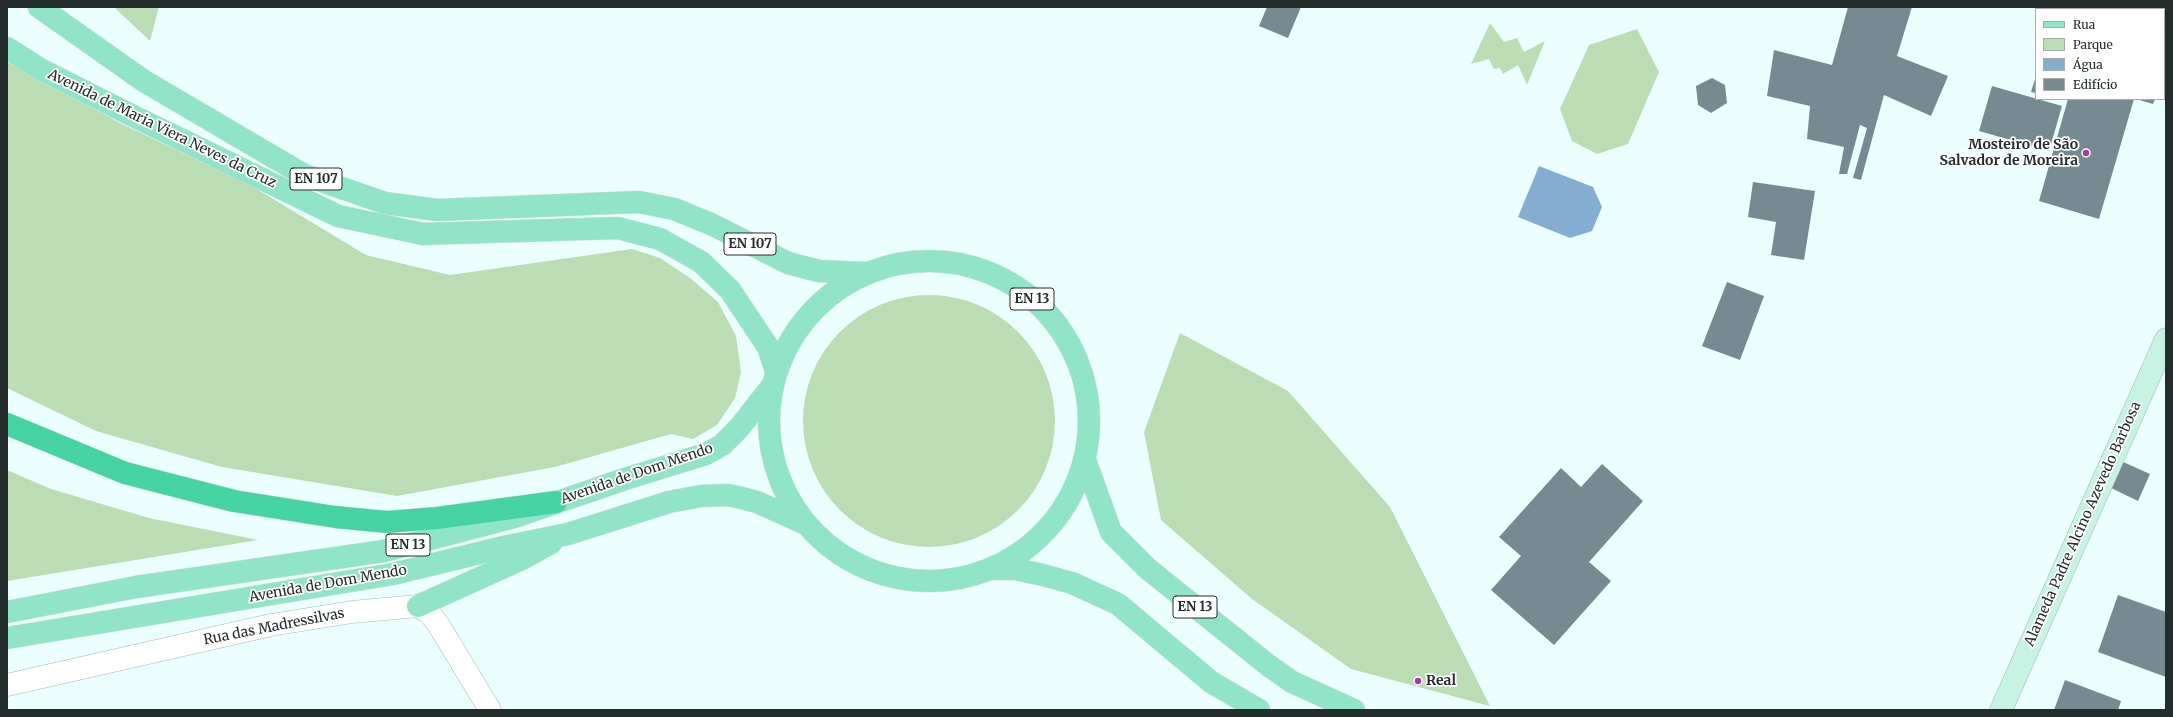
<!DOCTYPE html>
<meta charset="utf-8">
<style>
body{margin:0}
#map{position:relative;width:2173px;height:717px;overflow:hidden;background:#ebfffe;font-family:Merriweather,serif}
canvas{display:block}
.frame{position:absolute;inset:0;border:8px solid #232d2c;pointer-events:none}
.legend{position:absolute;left:2035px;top:8px;width:130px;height:92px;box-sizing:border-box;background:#fff;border:1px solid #a7abab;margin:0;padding:5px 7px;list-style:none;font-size:12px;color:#232d2c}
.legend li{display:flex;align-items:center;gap:8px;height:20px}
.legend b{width:20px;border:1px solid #a7abab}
</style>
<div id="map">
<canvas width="2173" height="717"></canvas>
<div class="frame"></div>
<ul class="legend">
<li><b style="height:5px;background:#90e5c8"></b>Rua</li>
<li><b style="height:11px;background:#baddb3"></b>Parque</li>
<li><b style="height:11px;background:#84add1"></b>Água</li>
<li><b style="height:11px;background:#768b91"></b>Edifício</li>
</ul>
</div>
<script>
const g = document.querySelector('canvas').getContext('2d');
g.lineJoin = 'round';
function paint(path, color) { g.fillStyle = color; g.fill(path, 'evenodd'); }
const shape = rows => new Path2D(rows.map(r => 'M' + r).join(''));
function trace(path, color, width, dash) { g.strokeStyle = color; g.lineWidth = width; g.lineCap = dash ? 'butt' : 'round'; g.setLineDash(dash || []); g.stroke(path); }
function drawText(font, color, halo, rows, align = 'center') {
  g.font = font + ' Merriweather,serif'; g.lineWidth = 3.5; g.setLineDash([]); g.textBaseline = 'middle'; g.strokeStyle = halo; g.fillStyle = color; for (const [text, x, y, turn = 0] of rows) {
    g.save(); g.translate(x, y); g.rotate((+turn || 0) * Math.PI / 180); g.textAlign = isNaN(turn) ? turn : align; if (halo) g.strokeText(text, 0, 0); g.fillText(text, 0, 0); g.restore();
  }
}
paint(shape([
 [114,7,159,7,150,41],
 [1490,23,1504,42,1517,38,1524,52,1545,41,1527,85,1518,65,1503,74,1500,68,1494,69,1489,59,1471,64],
 [1637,29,1659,72,1628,144,1597,154,1572,141,1560,109,1589,45],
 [7,62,122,124,250,185,366,255,450,275,632,249,660,258,690,278,718,302,736,336,741,372,735,398,717,425,693,439,671,434,555,467,397,496,222,467,96,431,7,388],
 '803 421a126 126 0 1 1 252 0a126 126 0 1 1-252 0Z',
 [1180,333,1288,391,1390,507,1490,706,1351,669,1252,599,1161,520,1144,432],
 [7,470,51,489,149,518,258,540,7,581]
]), '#baddb3');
paint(shape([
 [1539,166,1593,187,1602,207,1592,231,1570,238,1518,217]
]), '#84add1');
paint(shape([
 [1267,7,1301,7,1288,38,1259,26],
 [1848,7,1912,7,1897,56,1948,76,1931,116,1884,95,1861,180,1853,178,1867,128,1860,125,1847,174,1839,174,1844,147,1807,139,1810,106,1767,96,1774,50,1832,65],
 [2056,7,2166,7,2164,67,2164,9,2055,9],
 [2036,76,2036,93,2031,92],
 [1712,78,1725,85,1727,103,1711,113,1698,105,1696,86],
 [1992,86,2062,106,2049,151,1979,131],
 [2068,99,2134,99,2099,219,2039,201],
 [2136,99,2155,99,2153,104],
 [1753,182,1815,191,1804,260,1771,255,1776,222,1748,217],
 [1727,282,1764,296,1740,360,1702,346],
 [2121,461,2150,474,2138,501,2109,487],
 [1602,464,1643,501,1589,562,1611,581,1554,645,1491,590,1521,556,1499,537,1561,468,1581,487],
 [2118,595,2166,612,2166,677,2098,652],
 [2065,680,2121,701,2118,710,2054,710]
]), '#768b91');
const minor = shape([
 [7,685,271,625,352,612,418,606,429,613,438,624,490,710]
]);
const secondary = shape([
 [2001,710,2166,339]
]);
const primary = shape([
 [39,7,144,81,304,175,385,203,437,210,639,202,674,209,711,224,788,263,819,271,865,273],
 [7,48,40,69,125,112,338,216,423,234,618,228,660,239,701,262,730,290,768,347,776,371],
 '769 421a160 160 0 1 1 320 0a160 160 0 1 1-320 0Z',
 [1085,460,1111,532,1148,569,1268,665,1292,682,1354,710],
 [991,569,1015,569,1043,575,1072,583,1118,604,1211,682,1259,710],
 [418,606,524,558,551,543],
 [7,612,136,587,384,551,514,517,625,479,706,454,722,445,739,428,772,386],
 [7,638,393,574,508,546,568,534,669,502,701,496,728,495,742,498,757,502,806,524]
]);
const motorway = shape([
 [7,424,125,473,234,501,335,517,387,522,437,518,556,502]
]);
trace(minor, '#a0b8b6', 23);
trace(secondary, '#a0b8b6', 23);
trace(primary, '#dcdddd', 23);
trace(motorway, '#dcdddd', 23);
trace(minor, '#fff', 22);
trace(secondary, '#c8f2e4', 22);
trace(primary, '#90e5c8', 22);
trace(motorway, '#46d3a4', 22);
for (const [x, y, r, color] of [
 [2086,153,4,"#9d3ea7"],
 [1418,681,4,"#9d3ea7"]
]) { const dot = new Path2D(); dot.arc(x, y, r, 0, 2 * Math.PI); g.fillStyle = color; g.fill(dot); trace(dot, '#fff', 1.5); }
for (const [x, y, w] of [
 [316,179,52],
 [750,244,52],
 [1032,299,44],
 [408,545,44],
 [1195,607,44]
]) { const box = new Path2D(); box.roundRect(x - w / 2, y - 11, w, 22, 3); g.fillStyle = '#fff'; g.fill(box); trace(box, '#232d2c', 1); }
drawText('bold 13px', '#232d2c', null, [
 ["EN 107",316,179],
 ["EN 107",750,244],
 ["EN 13",1032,299],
 ["EN 13",408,545],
 ["EN 13",1195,607]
]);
drawText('14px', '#232d2c', '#fff', [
 ["Avenida de Maria Viera Neves da Cruz",162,129,26],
 ["Avenida de Dom Mendo",637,474,-19],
 ["Alameda Padre Alcino Azevedo Barbosa",2083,524,-66],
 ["Avenida de Dom Mendo",328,584,-10],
 ["Rua das Madressilvas",274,627,-11]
]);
drawText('bold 14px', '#232d2c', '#fff', [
 ["Mosteiro de São",2078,145],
 ["Salvador de Moreira",2078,161],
 ["Real",1426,681,"left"]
], 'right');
</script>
